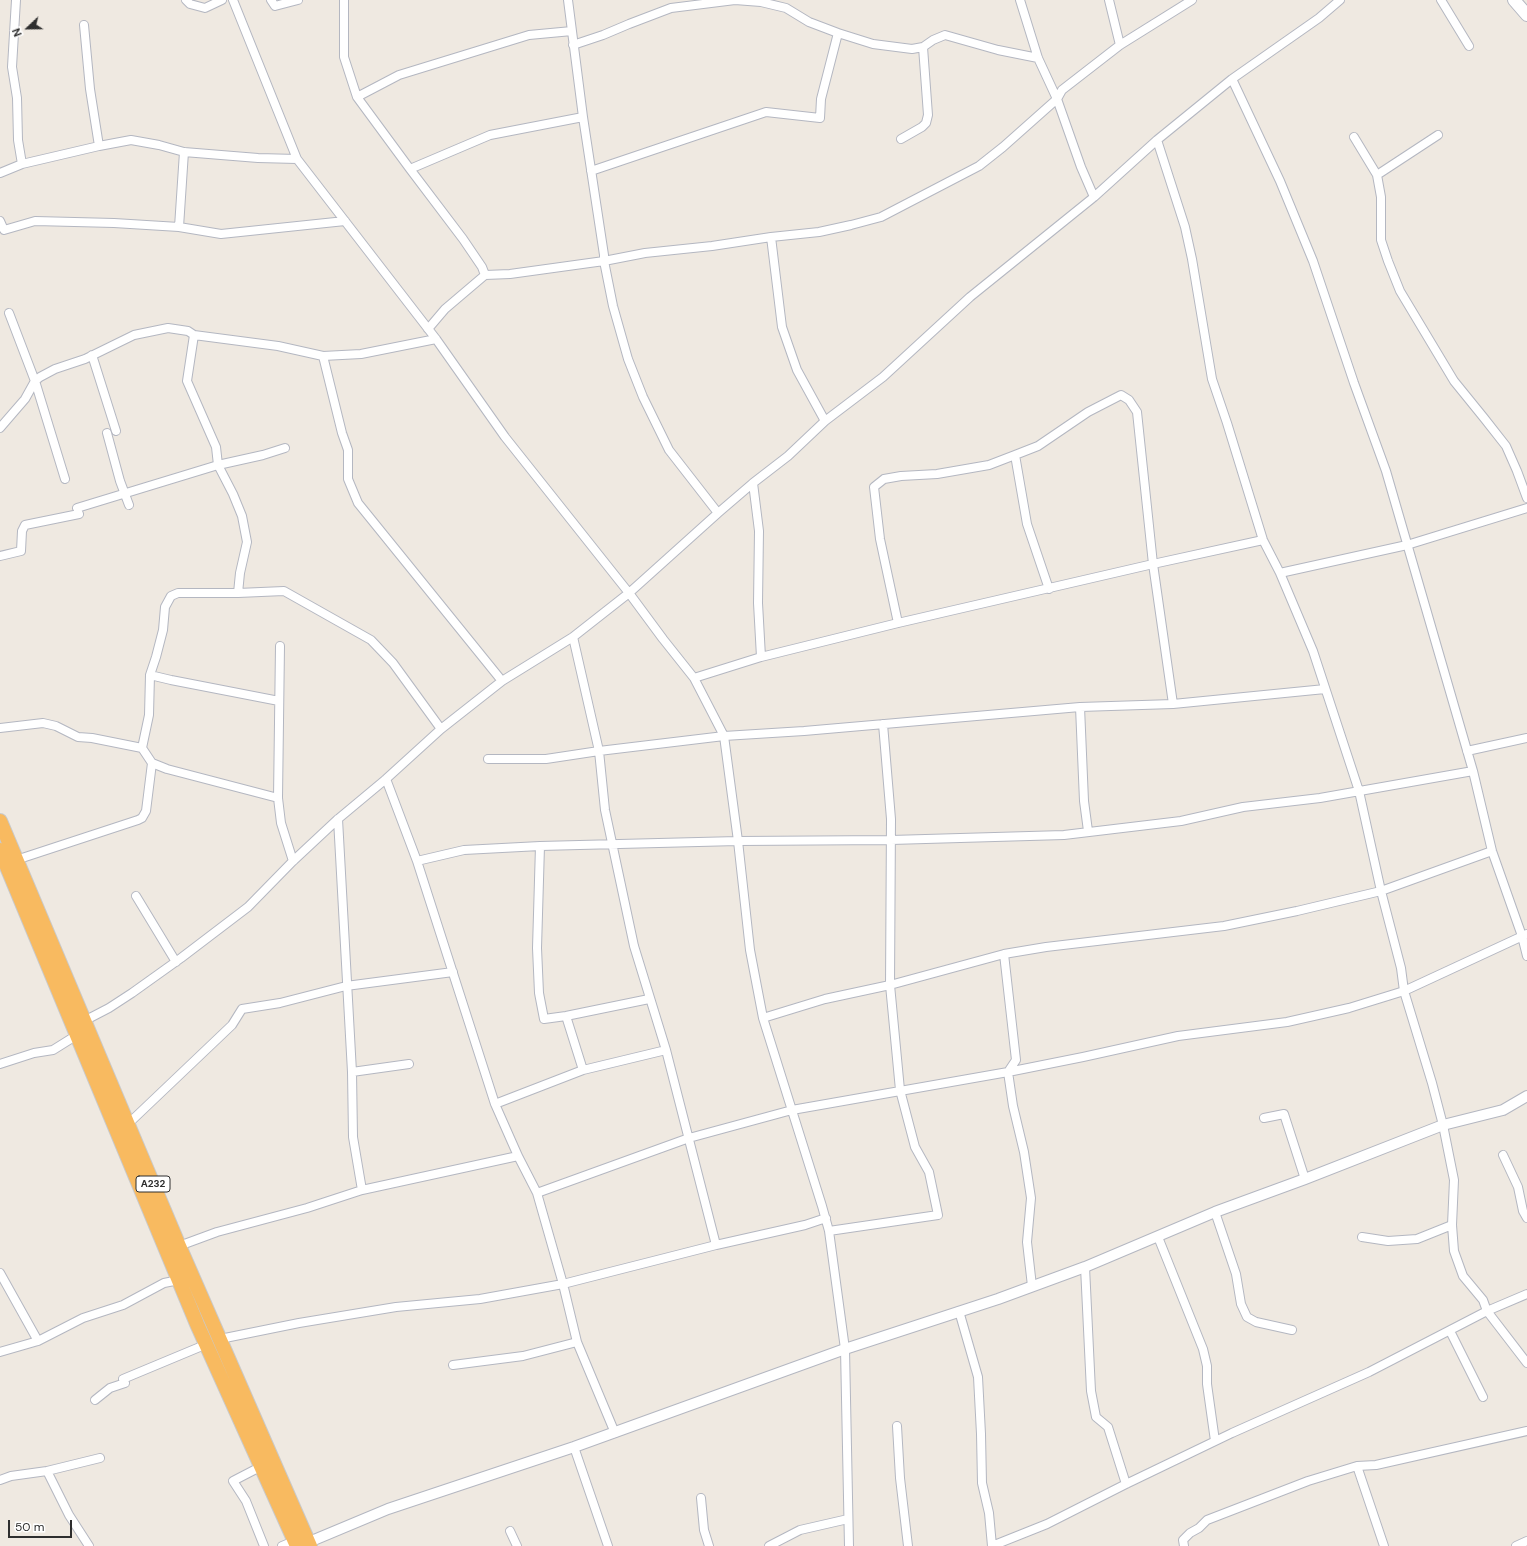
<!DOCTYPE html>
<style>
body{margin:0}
#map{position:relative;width:1527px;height:1546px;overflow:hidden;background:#efe9e1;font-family:"DM Sans",sans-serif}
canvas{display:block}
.north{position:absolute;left:8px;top:8px;width:40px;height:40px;-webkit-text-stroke:3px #fff;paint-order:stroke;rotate:248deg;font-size:11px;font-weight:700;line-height:16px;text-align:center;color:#2e2e2e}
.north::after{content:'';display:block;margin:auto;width:14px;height:18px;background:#2e2e2e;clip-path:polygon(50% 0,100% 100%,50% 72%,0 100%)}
.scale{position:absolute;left:8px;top:1520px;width:64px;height:18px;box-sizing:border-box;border:2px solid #2e2e2e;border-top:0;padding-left:5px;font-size:12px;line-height:14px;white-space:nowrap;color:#2e2e2e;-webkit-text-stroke:3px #fff;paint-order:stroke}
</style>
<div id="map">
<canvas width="1527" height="1546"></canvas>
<div class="north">N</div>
<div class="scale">50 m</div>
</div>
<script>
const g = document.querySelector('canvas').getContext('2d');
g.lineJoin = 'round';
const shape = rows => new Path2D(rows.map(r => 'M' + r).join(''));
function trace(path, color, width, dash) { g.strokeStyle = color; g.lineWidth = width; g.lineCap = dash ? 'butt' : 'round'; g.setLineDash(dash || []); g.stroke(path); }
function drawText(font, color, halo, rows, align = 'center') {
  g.font = font + ' "DM Sans",sans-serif'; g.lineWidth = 3; g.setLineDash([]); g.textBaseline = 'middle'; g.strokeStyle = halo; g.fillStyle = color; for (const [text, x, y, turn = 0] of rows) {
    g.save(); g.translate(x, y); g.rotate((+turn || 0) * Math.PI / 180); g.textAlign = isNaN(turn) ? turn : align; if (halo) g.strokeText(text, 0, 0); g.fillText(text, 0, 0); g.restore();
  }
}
const minor = shape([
 [16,0,12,67,17,98,18,140,22,164],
 [186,0,190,4,205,8,222,0],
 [233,0,297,159,436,339,505,437,629,593,663,639,694,678,724,736,738,841,750,950,763,1018,822,1206,829,1231,845,1349,849,1546],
 [271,0,275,6,298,0],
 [344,0,344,57,357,97,410,169,463,239,482,267,485,275,510,274,604,261,645,253,712,246,771,237,819,232,851,225,881,217,979,166,1003,147,1057,99,1062,90,1120,45,1192,0],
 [568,0,583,117],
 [1020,0,1038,58,1057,99,1081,167,1094,197],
 [1109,0,1120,45],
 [1441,0,1469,46],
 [84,25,90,89,99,146],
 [838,33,873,44,912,49,923,47,933,40,945,35,998,50,1038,58],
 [573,45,603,35,629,24,671,8,735,0,761,2,786,8,809,22,838,33,821,99,820,118,766,112,591,171],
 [1232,79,1280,181,1313,261,1354,383,1386,471,1473,771,1492,851,1522,936,1527,956],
 [357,97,399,75,529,35,572,31],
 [1354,137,1377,175,1381,197,1381,240,1388,261,1400,291,1454,381,1484,418,1506,446,1517,471,1527,498],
 [901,139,922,127,926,123,928,115,923,47],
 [1157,140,1185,227,1192,259,1212,379,1227,423,1263,540,1280,573,1313,651,1359,791,1381,891,1401,968,1404,991,1432,1083,1443,1125,1454,1180,1452,1225,1454,1251,1463,1276,1483,1300,1487,1311,1527,1363],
 [410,169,490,135,583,117,604,255,604,261,613,306,628,359,643,397,669,450,718,513],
 [0,173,22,164,99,146,131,140,159,145,184,152,258,158,297,159],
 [1377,175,1438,135],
 [0,221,4,230,35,221,114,223,179,227,221,234,345,221],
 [179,227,184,152],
 [771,237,782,327,797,370,825,421],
 [9,313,35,381,65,479],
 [428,329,445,309,485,275],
 [194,335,187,381,216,447,218,465,233,494,242,516,247,542,240,573,238,593],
 [92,355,116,431],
 [323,356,342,433,348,450,348,479,358,503,502,681],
 [0,428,25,399,35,381,40,377,55,369,85,359,134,335,168,328,188,331,194,335,278,346,323,356,361,354,436,339],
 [107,433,120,481,129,505],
 [1015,455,1027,524,1049,589],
 [753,483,759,531,758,603,761,657],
 [77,508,218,465,263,455,285,448],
 [0,556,21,551,22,531,25,525,79,514],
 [1280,573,1407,545,1527,508],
 [898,623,880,539,874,487,884,479,901,476,937,474,989,465,1015,455,1038,446,1088,412,1121,395,1129,400,1137,412,1153,564,1173,704],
 [573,637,599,751,605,810,634,946,666,1050,716,1245],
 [280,646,278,798,281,823,293,861],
 [150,675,171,680,279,701],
 [694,678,761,657,898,623,1153,564,1263,540],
 [1080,707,1084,801,1088,831],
 [0,728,43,723,56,726,78,737,92,738,142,748],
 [1467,751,1527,738],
 [488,759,546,759,599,751,724,736,804,731,1080,707,1173,704,1325,689],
 [386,779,417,861,495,1104,518,1156,537,1193,563,1284,577,1342,615,1433],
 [278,798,167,769,152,763,142,748,149,715,150,675,156,657,163,630,165,607,171,596,178,593,238,593,284,591,371,640,393,663,441,729],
 [338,819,352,1072,353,1137,362,1190],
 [540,846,537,948,539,993,544,1019,566,1016,649,999],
 [16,860,138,820,142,818,146,811,152,763],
 [417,861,464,850,540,846,738,841,891,840,1064,835,1181,821,1243,807,1320,798,1473,771],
 [136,896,176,962],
 [1004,954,1016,1060,1008,1072,1013,1106,1024,1152,1031,1198,1027,1242,1032,1286],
 [566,1016,583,1070],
 [763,1018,825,999,890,985,1004,954,1046,947,1224,926,1297,911,1381,891,1492,851],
 [84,1021,109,1008,132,993,181,958,248,907,293,861,338,819,386,779,441,729,502,681,573,637,629,593,718,513,753,483,788,456,825,421,883,377,970,297,1094,197,1157,140,1232,79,1319,18,1340,0],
 [0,1064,34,1053,53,1050,77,1035],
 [352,1072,409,1064],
 [495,1104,583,1070,666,1050],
 [1264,1118,1284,1114,1305,1179],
 [128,1124,232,1025,242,1009,280,1003,346,986,453,972],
 [1503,1155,1518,1187,1523,1211,1527,1218],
 [537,1193,689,1138,792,1110,1008,1072,1083,1057,1178,1036,1287,1022,1349,1008,1404,991,1527,934],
 [1215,1212,1236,1274,1241,1304,1247,1317,1256,1322,1292,1330],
 [829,1231,938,1215,929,1172,915,1147,900,1090,890,985,891,819,883,724],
 [1158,1237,1203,1349,1207,1366,1207,1384,1215,1441],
 [1362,1237,1388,1241,1417,1239,1452,1225],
 [179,1246,217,1232,307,1208,362,1190,518,1156],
 [1085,1267,1091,1391,1096,1417,1108,1427,1126,1484],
 [0,1273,38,1341],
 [959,1311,978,1377,981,1434,982,1483,989,1513,992,1546],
 [1450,1331,1483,1397],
 [220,1339,299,1323,396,1307,480,1299,563,1284,716,1245,805,1225,826,1218],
 [0,1352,38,1341,83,1318,123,1305,164,1283,174,1281,181,1284],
 [453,1365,523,1356,577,1342],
 [123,1379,207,1344],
 [95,1400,110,1388,125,1383],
 [897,1426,900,1478,908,1546],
 [574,1447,608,1546],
 [260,1467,233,1481,246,1501,264,1546],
 [47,1471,69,1515,89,1546],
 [0,1480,11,1476,47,1471,100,1458],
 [701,1498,704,1530,709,1546],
 [510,1531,517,1546],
 [282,1546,294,1541],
 [769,1546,800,1530,848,1519],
 [992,1546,1047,1524,1126,1484,1232,1433,1369,1372,1487,1311,1527,1294],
 [1184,1546,1183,1540,1190,1533,1199,1528,1207,1520,1308,1481,1357,1466],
 [1384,1546,1357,1466,1376,1465,1527,1431],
 [1516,1546,1527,1541]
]);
const tertiary = shape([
 [309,1542,388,1509,574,1447,845,1349,998,1299,1085,1267,1215,1212,1305,1179,1443,1125,1503,1110,1527,1096]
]);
const secondary = shape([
 [1514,0,1527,15]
]);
const trunk = shape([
 [0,821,179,1246,310,1546],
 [0,850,197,1324,297,1546]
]);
trace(minor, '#b4b7c1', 10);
trace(tertiary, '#b4b7c1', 12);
trace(secondary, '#b4b7c1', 14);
trace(trunk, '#c9c9c9', 16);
trace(minor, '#fff', 8);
trace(tertiary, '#fff', 10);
trace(secondary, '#fff', 12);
trace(trunk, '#f8ba60', 14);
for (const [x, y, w] of [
 [153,1184,34]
]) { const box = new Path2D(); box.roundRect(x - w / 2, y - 8, w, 16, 3); g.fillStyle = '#fff'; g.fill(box); trace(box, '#2e2e2e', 1); }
drawText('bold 10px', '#2e2e2e', null, [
 ["A232",153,1184]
]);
</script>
